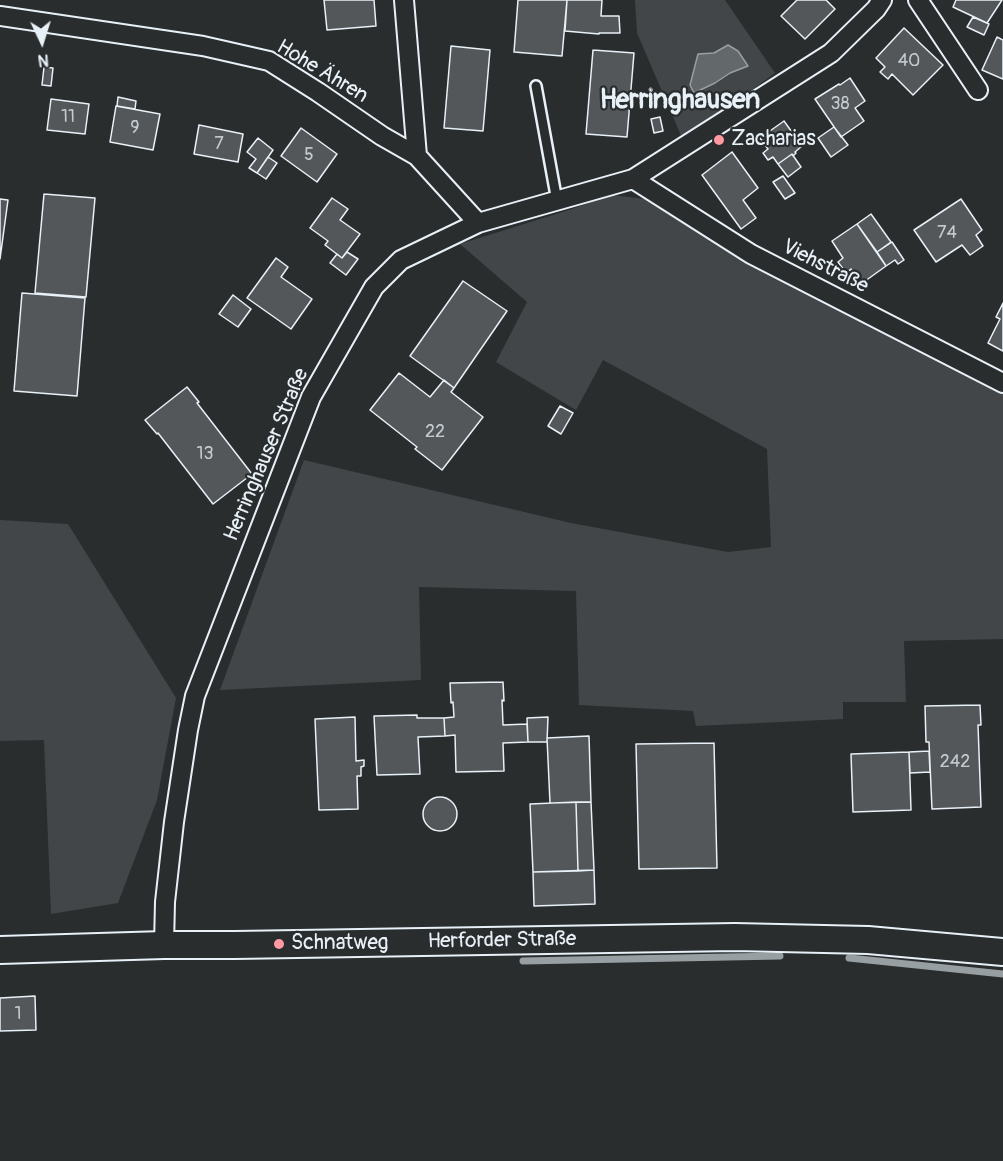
<!DOCTYPE html>
<meta charset="utf-8">
<style>
body{margin:0}
#map{position:relative;width:1003px;height:1161px;overflow:hidden;background:#2a2d2e;font-family:Pangolin,sans-serif}
canvas{display:block}
.north{position:absolute;left:12px;top:12px;width:60px;height:60px;-webkit-text-stroke:4px #2a2d2e;paint-order:stroke;rotate:176deg;font-size:16px;font-weight:700;line-height:24px;text-align:center;color:#e8f1f8}
.north::after{content:'';display:block;margin:auto;width:21px;height:27px;background:#e8f1f8;clip-path:polygon(50% 0,100% 100%,50% 72%,0 100%)}
</style>
<div id="map">
<canvas width="1003" height="1161"></canvas>
<div class="north">N</div>
</div>
<script>
const g = document.querySelector('canvas').getContext('2d');
g.lineJoin = 'round';
function paint(path, color) { g.fillStyle = color; g.fill(path, 'evenodd'); }
const shape = rows => new Path2D(rows.map(r => 'M' + r).join(''));
function trace(path, color, width, dash) { g.strokeStyle = color; g.lineWidth = width; g.lineCap = dash ? 'butt' : 'round'; g.setLineDash(dash || []); g.stroke(path); }
function drawText(font, color, halo, rows, align = 'center') {
  g.font = font + ' Pangolin,sans-serif'; g.lineWidth = 4.5; g.setLineDash([]); g.textBaseline = 'middle'; g.strokeStyle = halo; g.fillStyle = color; for (const [text, x, y, turn = 0] of rows) {
    g.save(); g.translate(x, y); g.rotate((+turn || 0) * Math.PI / 180); g.textAlign = isNaN(turn) ? turn : align; if (halo) g.strokeText(text, 0, 0); g.fillText(text, 0, 0); g.restore();
  }
}
paint(shape([
 [635,0,725,0,775,73,683,140,637,33],
 [611,195,655,200,695,230,788,284,1003,392,1003,639,904,641,906,702,843,702,843,719,696,726,693,711,579,705,576,591,419,587,421,680,220,690,304,460,571,523,728,552,771,547,767,449,603,360,576,410,496,362,527,302,460,244,569,210],
 [0,520,68,524,176,698,157,800,118,903,51,914,44,740,0,741]
]), '#424648');
const water = shape([
 [728,45,738,51,748,66,730,73,715,83,694,93,690,85,698,54,714,53,728,45]
]);
paint(water, '#63686b');
trace(water, '#989fa3', 1.5);
trace(shape([
 [849,958,1003,974],
 [523,961,780,956]
]), '#989fa3', 7);
const building = shape([
 [324,0,374,0,376,26,327,30,324,0],
 [518,0,567,0,562,56,514,52,518,0],
 [567,0,602,0,601,16,619,16,620,33,599,33,599,34,565,31,567,0],
 [797,0,826,0,835,9,805,39,781,16,797,0],
 [956,0,1002,0,987,23,953,7,956,0],
 [973,17,989,24,984,35,967,27,973,17],
 [904,28,943,65,913,95,892,74,888,79,880,72,885,67,876,58,904,28],
 [997,37,1003,40,1003,79,982,70,997,37],
 [451,46,490,50,483,131,444,128,451,46],
 [593,50,634,53,627,137,586,134,593,50],
 [44,67,53,68,51,86,42,85,44,67],
 [850,78,865,101,855,108,864,121,841,137,815,99,839,84,840,85,850,78],
 [118,97,136,101,135,109,117,106,118,97],
 [51,99,89,104,85,134,47,130,51,99],
 [116,106,160,114,153,150,110,142,116,106],
 [660,117,663,131,654,133,651,119,660,117],
 [784,121,802,146,795,152,796,153,793,156,792,154,778,164,773,157,768,160,763,153,768,149,760,138,784,121],
 [199,125,243,134,238,162,194,154,199,125],
 [834,127,848,145,831,157,818,138,834,127],
 [301,128,337,154,317,182,281,156,301,128],
 [258,138,273,150,257,173,249,168,256,159,247,152,258,138],
 [732,152,758,188,743,200,756,218,741,229,702,175,732,152],
 [792,154,801,167,788,177,778,164,792,154],
 [268,157,277,163,266,179,257,173,268,157],
 [783,176,795,193,785,199,773,182,783,176],
 [44,194,95,198,86,297,35,293,44,194],
 [332,198,348,209,340,220,360,234,342,258,325,245,328,241,310,228,332,198],
 [0,199,8,200,0,259,0,199],
 [961,199,982,230,976,235,983,246,970,255,962,245,936,262,914,230,961,199],
 [871,214,891,242,877,252,857,224,871,214],
 [857,224,886,266,861,284,851,269,846,273,838,262,843,258,832,241,857,224],
 [892,242,904,260,898,264,895,260,886,266,877,252,892,242],
 [347,252,358,259,346,275,330,263,337,254,342,258,347,252],
 [276,258,288,267,281,277,312,299,291,329,247,298,276,258],
 [463,281,507,311,454,388,410,356,463,281],
 [22,293,85,298,77,396,14,391,22,293],
 [233,295,251,309,238,327,219,314,233,295],
 [1003,303,1003,351,988,343,1000,319,996,317,1003,303],
 [399,373,430,397,444,380,454,388,451,392,483,417,442,470,415,449,417,447,370,410,399,373],
 [187,387,199,402,197,403,252,474,213,504,158,433,157,434,145,420,187,387],
 [560,406,573,413,561,434,548,426,560,406],
 [503,682,504,701,502,700,503,725,527,724,528,742,503,743,504,771,456,772,455,735,445,736,444,718,454,717,453,702,451,703,450,683,503,682],
 [980,705,981,725,978,725,981,807,932,809,929,742,926,742,925,706,980,705],
 [417,715,417,718,444,718,445,736,418,737,420,774,377,775,374,716,417,715],
 [355,717,356,761,364,760,364,766,361,767,361,776,357,776,358,809,319,810,315,719,355,717],
 [548,717,547,742,528,742,527,718,548,717],
 [589,736,591,802,550,803,547,738,589,736],
 [714,743,717,868,639,869,636,744,714,743],
 [929,751,930,772,910,773,909,752,929,751],
 [909,752,911,810,853,812,851,754,909,752],
 '423 814a17 17 0 1 1 34 0a17 17 0 1 1-34 0Z',
 [576,802,591,802,594,870,578,871,576,802],
 [576,802,578,871,533,872,530,804,576,802],
 [594,870,595,904,534,906,533,872,594,870],
 [35,996,36,1030,0,1031,0,998,35,996]
]);
paint(building, '#535759');
trace(building, '#e8f1f8', 1.5);
const service = shape([
 [536,86,557,201]
]);
const minor = shape([
 [404,0,417,156],
 [918,0,978,90],
 [0,16,203,46,269,61,318,92,382,136,417,156,478,223],
 [633,179,751,254,1003,383],
 [164,945,165,902,174,822,188,730,195,696,311,397,374,287,401,260,478,223,633,179,831,53,876,9,882,0]
]);
const secondary = shape([
 [0,950,164,945,235,945,735,937,868,940,1003,952]
]);
trace(service, '#e8f1f8', 14);
trace(minor, '#e8f1f8', 22);
trace(secondary, '#e8f1f8', 30);
trace(service, '#2a2d2e', 9);
trace(minor, '#2a2d2e', 18);
trace(secondary, '#2a2d2e', 26);
for (const [x, y, r, color] of [
 [719,140,6,"#ff9aa2"],
 [279,944,6,"#ff9aa2"]
]) { const dot = new Path2D(); dot.arc(x, y, r, 0, 2 * Math.PI); g.fillStyle = color; g.fill(dot); trace(dot, '#2a2d2e', 2); }
drawText('18px', '#c3cad0', null, [
 ["40",909,61],
 ["38",840,104],
 ["11",68,117],
 ["9",135,128],
 ["7",219,144],
 ["5",309,155],
 ["74",947,233],
 ["22",435,432],
 ["13",205,454],
 ["242",955,762],
 ["1",18,1014]
]);
drawText('21px', '#e8f1f8', '#2a2d2e', [
 ["Hohe Ähren",322,72,31],
 ["Viehstraße",825,267,27],
 ["Herringhauser Straße",267,455,-67],
 ["Herforder Straße",502,941,-1]
]);
drawText('21px', '#e8f1f8', '#2a2d2e', [
 ["Zacharias",731,140],
 ["Schnatweg",291,944]
], 'left');
drawText('bold 27px', '#e8f1f8', '#2a2d2e', [
 ["Herringhausen",680,101]
]);
</script>
